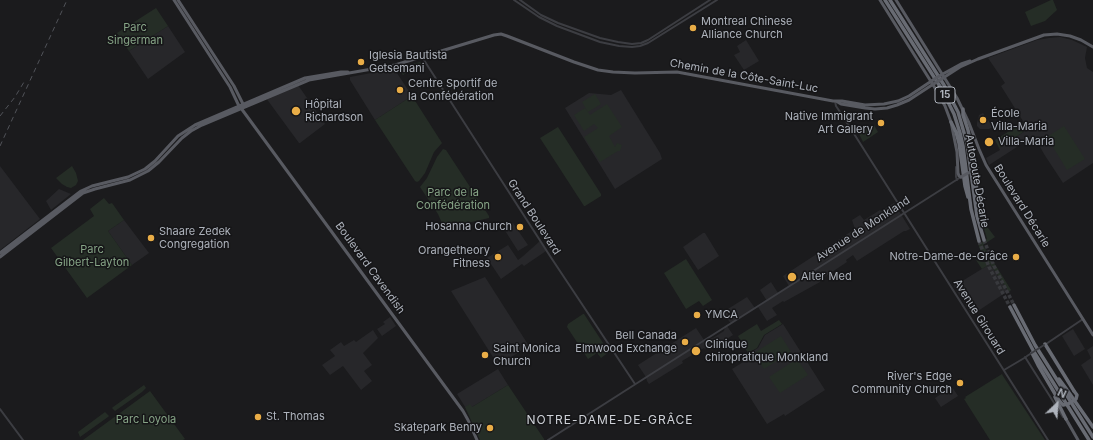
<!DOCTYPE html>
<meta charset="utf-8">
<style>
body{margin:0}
#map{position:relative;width:1093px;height:440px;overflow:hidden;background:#1b1b1d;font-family:Inter,sans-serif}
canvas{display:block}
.north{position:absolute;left:1037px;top:384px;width:40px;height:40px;-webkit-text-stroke:3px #161618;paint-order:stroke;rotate:25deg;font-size:11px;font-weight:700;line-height:16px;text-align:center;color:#aeb3bc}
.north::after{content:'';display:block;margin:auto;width:14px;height:18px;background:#aeb3bc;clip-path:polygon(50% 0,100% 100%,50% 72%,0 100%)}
</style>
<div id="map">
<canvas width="1093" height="440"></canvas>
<div class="north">N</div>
</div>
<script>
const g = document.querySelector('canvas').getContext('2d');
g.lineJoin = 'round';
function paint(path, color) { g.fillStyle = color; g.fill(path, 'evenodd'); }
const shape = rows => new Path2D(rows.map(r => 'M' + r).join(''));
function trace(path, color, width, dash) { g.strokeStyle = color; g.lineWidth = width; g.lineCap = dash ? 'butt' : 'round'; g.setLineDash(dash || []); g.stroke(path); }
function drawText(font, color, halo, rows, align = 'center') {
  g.font = font + ' Inter,sans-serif'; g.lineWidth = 3; g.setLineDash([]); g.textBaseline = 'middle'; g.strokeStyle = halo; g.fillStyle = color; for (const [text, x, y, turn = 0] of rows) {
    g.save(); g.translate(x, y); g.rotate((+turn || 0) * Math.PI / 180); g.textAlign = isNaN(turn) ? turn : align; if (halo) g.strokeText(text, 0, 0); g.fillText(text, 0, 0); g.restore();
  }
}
paint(shape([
 [168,26,185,52,148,79,129,51],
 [1060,37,1072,40,1087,47,1085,58,1087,68,1093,72,1093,163,1063,183,1044,154,1034,136,989,165,986,158,1000,150,999,148,1028,129,1001,86,1005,83,988,58,1037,40,1049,38],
 [746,40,759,61,744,70,734,55,740,52,737,46],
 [393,69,395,70,412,96,375,120,350,80,350,77],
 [298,85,325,124,300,143,299,143,266,98],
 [621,90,660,153,662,159,615,189,565,108,589,93,611,95],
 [983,113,993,127,989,129,980,129,977,126,977,123,979,115],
 [0,166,40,219,0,250],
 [59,189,71,194,51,210,46,201],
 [894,203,910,229,906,231,904,231,857,261,853,255,846,260,847,262,820,280,820,282,784,302,783,301,772,308,777,315,767,321,758,307,767,301,760,290,771,282,778,293,789,286,783,276,855,229,852,220,860,215,864,220,880,210,881,211],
 [124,220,149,253,132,265,108,231],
 [513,223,528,245,518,251,504,229],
 [703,233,705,233,719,256,698,270,683,247],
 [540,241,546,251,524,266,522,264,501,279,487,258,508,245,518,260,522,257],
 [990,264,1008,291,972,315,954,286],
 [485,277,529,346,498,365,451,291],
 [747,297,755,308,731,324,723,312],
 [390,317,396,326,382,336,377,329,385,324,383,322],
 [783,324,825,390,785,416,784,414,767,424,732,369,748,359,746,355,758,348,765,335],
 [727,326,733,335,717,345,716,342,705,349,704,348,682,361,683,363,649,384,647,381,646,377,638,365,696,328,704,340,713,338,724,331,725,327],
 [1073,329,1085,349,1074,356,1062,336],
 [373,330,378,338,363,353,372,365,364,371,372,381,361,390,343,366,330,375,322,365,335,356,330,350,341,342,344,346,354,340,356,342],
 [1093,346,1093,385,1081,365,1091,358,1087,350],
 [498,369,508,385,467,410,457,394],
 [952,387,958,396,941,407,935,398]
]), '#27272a');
paint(shape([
 [1051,0,1053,0,1057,10,1045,21,1031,26,1025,12],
 [156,8,168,26,129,51,117,33],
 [420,62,425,67,416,73,413,69,403,75,399,69,400,67],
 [595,94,601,104,588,112,582,102],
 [412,96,442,143,434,152,425,173,419,181,417,182,415,181,375,120],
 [607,104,622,127,609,136,615,147,617,143,622,145,620,151,618,151,600,162,584,137,598,128,594,124,584,131,574,115,585,108,590,115],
 [1024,122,1028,129,999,148,995,140],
 [873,125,874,125,878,132,863,142,859,134],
 [1064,126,1085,159,1067,170,1047,137],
 [558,127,601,194,601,196,585,206,584,206,540,138],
 [443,149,446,150,489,216,489,218,446,228,444,228,438,214,420,187,427,178,437,157],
 [72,166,76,173,78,181,76,185,71,188,67,187,62,184,56,178],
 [104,198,109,204,112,203,124,220,108,231,132,265,87,298,51,248,94,216,90,209],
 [985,224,995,237,983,245,1011,290,1009,292,990,264,982,269,976,260,983,262,986,262,988,259,990,261,991,260,990,258,988,258,987,253,984,252,981,252,978,244,987,239,983,225],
 [686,259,712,300,703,306,699,301,686,309,664,273],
 [583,314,584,314,609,352,601,358,597,353,588,359,567,327,568,324],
 [779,320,782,324,764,335,757,348,748,353,738,336,757,324,761,331],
 [781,336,791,352,764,369,754,353],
 [797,359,808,375,780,393,769,377],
 [1002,374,1003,376,1045,440,990,440,964,399,966,398,965,397],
 [144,385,146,388,142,392,115,411,112,408,113,407],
 [508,385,544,439,544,440,480,440,465,407,470,404,472,407],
 [150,391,185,439,183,440,83,440],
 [105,412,109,416,108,417,80,437,78,432]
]), '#252d26');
trace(shape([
 [984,240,994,266,1014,305],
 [979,241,989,267,1010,307]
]), '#38393d', 3.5, [3.5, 2]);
trace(shape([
 [514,0,539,17,557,26,600,42,619,46,632,47,640,46,648,43,717,0],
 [520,0,541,15,558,23,600,38,618,42,632,44,641,43,648,40,710,0],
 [422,57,550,256,635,384],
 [835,101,836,106,844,118,1048,440],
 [956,167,956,177,957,180],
 [1046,344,1083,319],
 [1025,357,1063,417],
 [1004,370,1026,357],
 [0,409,23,440],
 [548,440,656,371,961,177]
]), '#3c3d42', 2);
trace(shape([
 [174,0,230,87,238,104,463,411,468,420,477,440],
 [178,0,234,86,243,104],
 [880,0,935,88,945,106,951,122,957,152,958,173,959,176,961,177],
 [896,0,957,98,969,123,979,149,986,165,1093,335],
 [941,75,961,64,970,61],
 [943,78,960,67,978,59,1044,35,1057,34,1070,36,1081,40,1093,47],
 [836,101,841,104,865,108,875,109,887,108,897,105,909,100,935,83],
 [0,253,81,191,92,186,128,177,145,169,155,161,178,136,195,125,305,78,341,72,348,72],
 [0,257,83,193,95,189,130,180,148,171,159,162,182,138,191,131,202,125,309,80,395,65,494,35,501,34,507,36,574,62,598,70,613,72,635,73,677,72,833,101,842,101,865,105,884,104,898,101,909,96,933,80],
 [1066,419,1078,440]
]), '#585a61', 3);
trace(shape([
 [885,0,941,88,954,114,960,133,963,146,971,209,979,241],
 [890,0,944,85,958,112,967,143,977,216,984,240],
 [963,109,963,115,968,130,973,155,976,178,977,198],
 [951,122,956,132,959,143,965,186,968,197],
 [1014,305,1035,345,1093,437],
 [1010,307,1034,352,1089,440],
 [1045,344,1074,391],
 [1032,353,1038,365,1058,399],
 [1059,379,1065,387,1093,427],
 [1055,397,1066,419]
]), '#686b73', 3.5);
trace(shape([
 [0,116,15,97,24,82],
 [0,146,67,0]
]), '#515359', 1, [5, 4]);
trace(shape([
 [1027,356,1044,345]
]), '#3c3d42', 2);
trace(shape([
 [933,80,941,75],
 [935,83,943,78],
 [961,177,977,168]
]), '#585a61', 3);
trace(shape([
 [1058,399,1063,405,1068,404,1076,399,1077,395,1074,391]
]), '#686b73', 3.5);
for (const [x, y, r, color] of [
 [693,28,4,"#e9ad47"],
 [361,62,4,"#e9ad47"],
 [400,90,4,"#e9ad47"],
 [296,111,5,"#e9ad47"],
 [983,120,4,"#e9ad47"],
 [881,123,4,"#e9ad47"],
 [989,142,5,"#e9ad47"],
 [520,227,4,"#e9ad47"],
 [151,238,4,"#e9ad47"],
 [498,257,4,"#e9ad47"],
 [1016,257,4,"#e9ad47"],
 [792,277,5,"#e9ad47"],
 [697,315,4,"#e9ad47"],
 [685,342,4,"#e9ad47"],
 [696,351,5,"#e9ad47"],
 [485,355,4,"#e9ad47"],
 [960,383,4,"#e9ad47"],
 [258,417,4,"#e9ad47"],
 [490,428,4,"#e9ad47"]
]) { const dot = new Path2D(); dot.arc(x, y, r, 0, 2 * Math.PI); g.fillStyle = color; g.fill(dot); trace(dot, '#161618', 1.5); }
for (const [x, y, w] of [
 [945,95,20]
]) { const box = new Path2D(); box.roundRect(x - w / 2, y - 8, w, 16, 3); g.fillStyle = '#161618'; g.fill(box); trace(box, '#aeb3bc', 1); }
drawText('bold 10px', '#aeb3bc', null, [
 ["15",945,95]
]);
drawText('11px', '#aeb3bc', '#161618', [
 ["Montreal Chinese",701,22],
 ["Alliance Church",701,35],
 ["Iglesia Bautista",369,56],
 ["Getsemani",369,69],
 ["Centre Sportif de",408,84],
 ["la Confédération",408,97],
 ["Hôpital",305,105],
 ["Richardson",305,118],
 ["École",991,114],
 ["Villa-Maria",991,127],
 ["Native Immigrant",873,117,"right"],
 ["Art Gallery",873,130,"right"],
 ["Villa-Maria",998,142],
 ["Hosanna Church",512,227,"right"],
 ["Shaare Zedek",159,232],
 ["Congregation",159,245],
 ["Orangetheory",490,251,"right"],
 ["Fitness",490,264,"right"],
 ["Notre-Dame-de-Grâce",1008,257,"right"],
 ["Alter Med",801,277],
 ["YMCA",705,315],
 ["Bell Canada",677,336,"right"],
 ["Elmwood Exchange",677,349,"right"],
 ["Clinique",705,345],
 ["chiropratique Monkland",705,358],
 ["Saint Monica",493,349],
 ["Church",493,362],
 ["River's Edge",952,377,"right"],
 ["Community Church",952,390,"right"],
 ["St. Thomas",266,417],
 ["Skatepark Benny",482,428,"right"]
], 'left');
drawText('11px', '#87a587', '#161618', [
 ["Parc",135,28],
 ["Singerman",135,41],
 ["Parc de la",453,193],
 ["Confédération",453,206],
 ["Parc",92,250],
 ["Gilbert-Layton",92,263],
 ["Parc Loyola",146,420]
]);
drawText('11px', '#aeb3bc', '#161618', [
 ["Chemin de la Côte-Saint-Luc",744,76,10],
 ["Autoroute Décarie",977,181,80],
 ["Boulevard Décarie",1022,206,58],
 ["Grand Boulevard",534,217,57],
 ["Avenue de Monkland",863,229,-33],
 ["Boulevard Cavendish",370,268,54],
 ["Avenue Girouard",979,317,58]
]);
g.letterSpacing = '1px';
drawText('12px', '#cfd2d8', '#161618', [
 ["NOTRE-DAME-DE-GRÂCE",610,420]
]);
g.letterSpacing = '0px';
</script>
